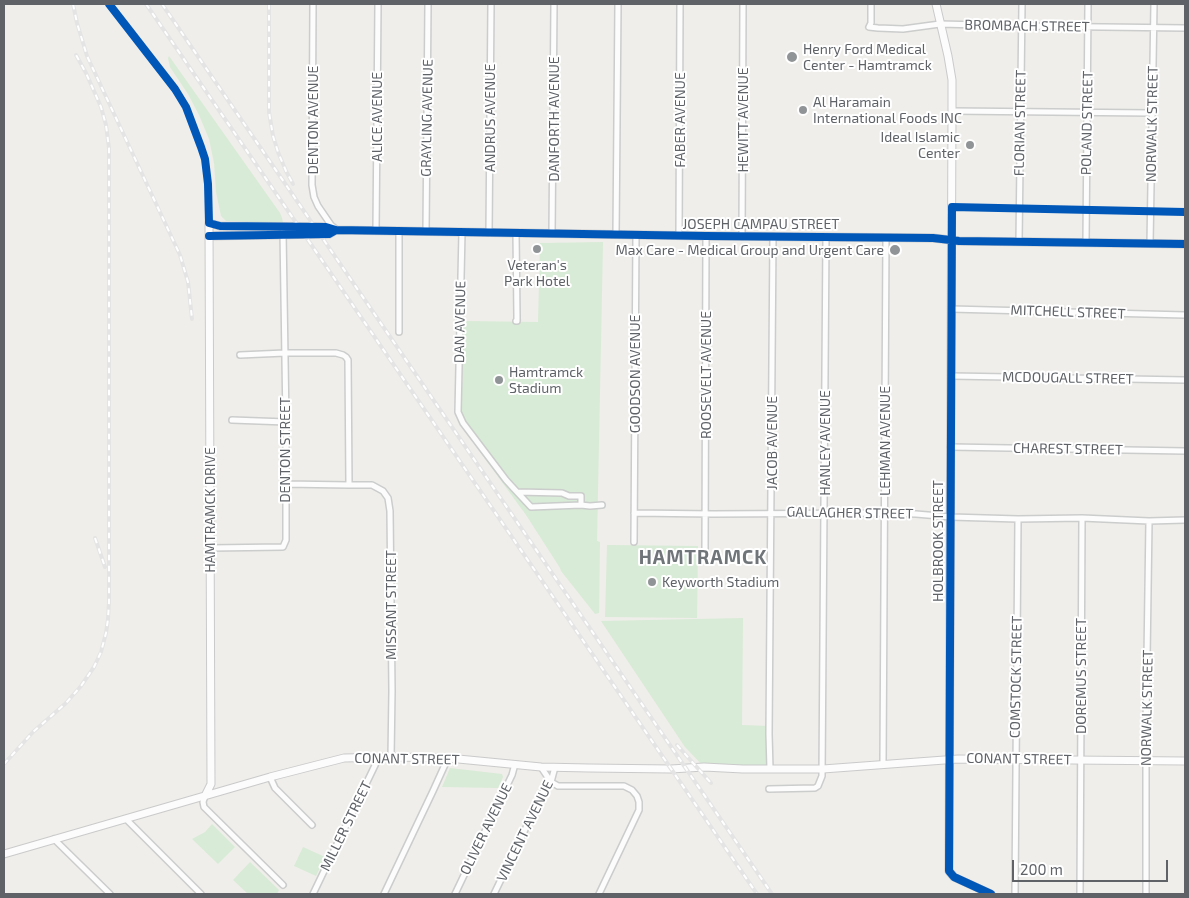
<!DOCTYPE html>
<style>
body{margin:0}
#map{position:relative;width:1189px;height:898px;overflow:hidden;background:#efeeea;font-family:"Exo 2",sans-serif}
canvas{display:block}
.frame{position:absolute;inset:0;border:5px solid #5f6368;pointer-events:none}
.scale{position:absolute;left:1012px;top:860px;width:156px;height:22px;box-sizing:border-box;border:2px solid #5f6368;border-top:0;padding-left:6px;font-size:15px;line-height:18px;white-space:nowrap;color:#5f6368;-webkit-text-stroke:4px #fff;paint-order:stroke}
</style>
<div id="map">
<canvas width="1189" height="898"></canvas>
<div class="frame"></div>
<div class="scale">200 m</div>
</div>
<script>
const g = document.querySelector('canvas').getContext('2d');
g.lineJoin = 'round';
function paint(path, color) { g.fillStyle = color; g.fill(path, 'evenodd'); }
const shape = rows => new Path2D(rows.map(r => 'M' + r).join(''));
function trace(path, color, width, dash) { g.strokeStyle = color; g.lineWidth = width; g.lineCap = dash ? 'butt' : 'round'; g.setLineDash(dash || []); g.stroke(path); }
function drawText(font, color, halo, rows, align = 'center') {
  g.font = font + ' "Exo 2",sans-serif'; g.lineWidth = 4; g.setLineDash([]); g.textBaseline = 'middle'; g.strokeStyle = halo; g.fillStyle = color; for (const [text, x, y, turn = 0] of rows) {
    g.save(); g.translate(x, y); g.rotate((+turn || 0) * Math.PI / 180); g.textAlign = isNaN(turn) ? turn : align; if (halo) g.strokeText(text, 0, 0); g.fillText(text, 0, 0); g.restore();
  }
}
paint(shape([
 [169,56,280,213,282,218,283,223,226,221,221,216,216,192,214,163,209,139,199,115,188,94,170,67,168,58],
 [603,242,597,541,600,542,599,613,595,614,561,571,560,568,526,515,461,426,464,321,538,322,540,243],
 [607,545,698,546,697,618,605,617],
 [743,618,742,725,769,726,770,769,704,767,685,747,601,621],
 [450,768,502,774,503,777,498,788,442,787],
 [212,824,235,847,218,864,192,839,205,832],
 [303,847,325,857,316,876,294,866],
 [250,862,279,890,277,894,248,894,233,880]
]), '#d8ebd6');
const street = shape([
 [313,4,312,185,314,197,318,206,331,225,336,229],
 [871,4,871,23,869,27,878,28,903,29,940,24,1021,26,1185,28],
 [952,111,1151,113],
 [376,231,378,4],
 [426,232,428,4],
 [462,232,458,412,463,423,506,480,517,492,562,493,569,496,581,496,581,505,531,507,517,492],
 [489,233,491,4],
 [516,233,517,317,517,321,516,321,517,320],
 [552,234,554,4],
 [616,235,618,4],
 [679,236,680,4],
 [742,237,743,4],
 [1019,242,1022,4],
 [1086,243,1088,4],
 [1150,244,1154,4],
 [951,309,1185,315],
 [399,332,399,231],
 [240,355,285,353,336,353,343,355,346,357,348,360,349,485,285,484],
 [951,376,1185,380],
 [232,420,286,422],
 [950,447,1185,451],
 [349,485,372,485,383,491,388,498,390,511,392,691,391,757],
 [581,505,590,506,602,505],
 [634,513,713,514,885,513,916,514,951,517,1018,519,1082,518,1149,521,1185,520],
 [634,542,636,235],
 [211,548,283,547,286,540,286,422,283,232],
 [705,554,706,236],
 [883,765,886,238],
 [541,767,551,782,558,786,624,786,632,790,637,796,639,802,639,810,599,894],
 [770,769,769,734,773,236],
 [270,777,275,788,312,825],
 [769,789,815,788,818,786,822,776,826,237],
 [205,796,203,802,204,807,283,885],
 [126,819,201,894],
 [54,839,110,894],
 [313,894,379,757],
 [384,894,433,791,448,758],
 [455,894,512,775,515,764],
 [494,894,546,786,551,782,555,767],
 [1015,894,1018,519],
 [1080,894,1082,518],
 [1146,894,1146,727,1149,521]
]);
const secondary = shape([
 [936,4,948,56,952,80,952,111,949,871,954,877,991,894],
 [336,230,706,236,933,238,959,241,1185,244],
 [205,796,211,784,209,223,220,226,326,227,336,230,329,234,209,236],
 [4,854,270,777,344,758,391,757,448,758,541,767,589,768,671,769,704,767,743,769,823,769,958,759,1185,761]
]);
trace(street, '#cbcccc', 8);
trace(secondary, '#cacacb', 9);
trace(street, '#fdfcfc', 5);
trace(secondary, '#fdfcfc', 7);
const rail = shape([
 [73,4,77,23,87,56,180,255,188,282,192,319],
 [146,4,757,894],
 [162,4,772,894],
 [269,4,269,112,273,136,278,152,286,171,293,184],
 [95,538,105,567],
 [677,745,711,783],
 [4,764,33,732,66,703,81,686,94,667,101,652,106,633,108,619,109,602,109,148,106,125,101,107,86,73,76,55]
]);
trace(rail, '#e4e4e4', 4);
trace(rail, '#fff', 2, [5.5]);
trace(shape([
 [109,4,175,89,186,107,201,147,205,159,208,184,209,223,220,226,326,227,336,230,329,234,209,236],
 [336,230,706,236,933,238,959,241,1185,244],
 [991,894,954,877,949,871,952,207,1185,212]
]), '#0057b8', 8);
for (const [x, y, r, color] of [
 [792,57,6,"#919496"],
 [803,110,5,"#919496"],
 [970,145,5,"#919496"],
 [537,249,5,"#919496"],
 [895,250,6,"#919496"],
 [499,380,5,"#919496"],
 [652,582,5,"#919496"]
]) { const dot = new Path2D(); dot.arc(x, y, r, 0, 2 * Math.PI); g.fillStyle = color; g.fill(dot); trace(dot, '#fff', 2); }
drawText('14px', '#5f6368', '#fff', [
 ["BROMBACH STREET",1027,26,1],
 ["ALICE AVENUE",377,117,-90],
 ["GRAYLING AVENUE",427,118,-89],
 ["ANDRUS AVENUE",490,118,-90],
 ["DANFORTH AVENUE",554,119,-90],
 ["DENTON AVENUE",313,120,-90],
 ["FABER AVENUE",680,120,-90],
 ["HEWITT AVENUE",743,120,-90],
 ["FLORIAN STREET",1020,123,-89],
 ["POLAND STREET",1087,123,-89],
 ["NORWALK STREET",1152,124,-89],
 ["JOSEPH CAMPAU STREET",761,224],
 ["MITCHELL STREET",1068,312,2],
 ["DAN AVENUE",460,322,-89],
 ["GOODSON AVENUE",635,374,-90],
 ["ROOSEVELT AVENUE",706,375,-90],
 ["MCDOUGALL STREET",1068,378,1],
 ["LEHMAN AVENUE",885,441,-90],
 ["JACOB AVENUE",772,443,-90],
 ["HANLEY AVENUE",825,443,-90],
 ["CHAREST STREET",1068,449,1],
 ["DENTON STREET",285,450,-90],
 ["HAMTRAMCK DRIVE",210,510,-90],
 ["GALLAGHER STREET",850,513,1],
 ["HOLBROOK STREET",938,541,-90],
 ["MISSANT STREET",391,605,-90],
 ["DOREMUS STREET",1081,676,-90],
 ["COMSTOCK STREET",1016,677,-89],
 ["NORWALK STREET",1147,708,-89],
 ["CONANT STREET",407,759,1],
 ["CONANT STREET",1019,759,1],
 ["MILLER STREET",346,826,-64],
 ["OLIVER AVENUE",486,829,-64],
 ["VINCENT AVENUE",525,831,-64]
]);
drawText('14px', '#5f6368', '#fff', [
 ["Henry Ford Medical",803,49],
 ["Center - Hamtramck",803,65],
 ["Al Haramain",813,102],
 ["International Foods INC",813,118],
 ["Ideal Islamic",960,137,"right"],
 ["Center",960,153,"right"],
 ["Max Care - Medical Group and Urgent Care",884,250,"right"],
 ["Veteran's",537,265,"center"],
 ["Park Hotel",537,281,"center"],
 ["Hamtramck",509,372],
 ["Stadium",509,388],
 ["Keyworth Stadium",662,582]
], 'left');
g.letterSpacing = '1px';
drawText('bold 19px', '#70757a', '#fff', [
 ["HAMTRAMCK",703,558]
]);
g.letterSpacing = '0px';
</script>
